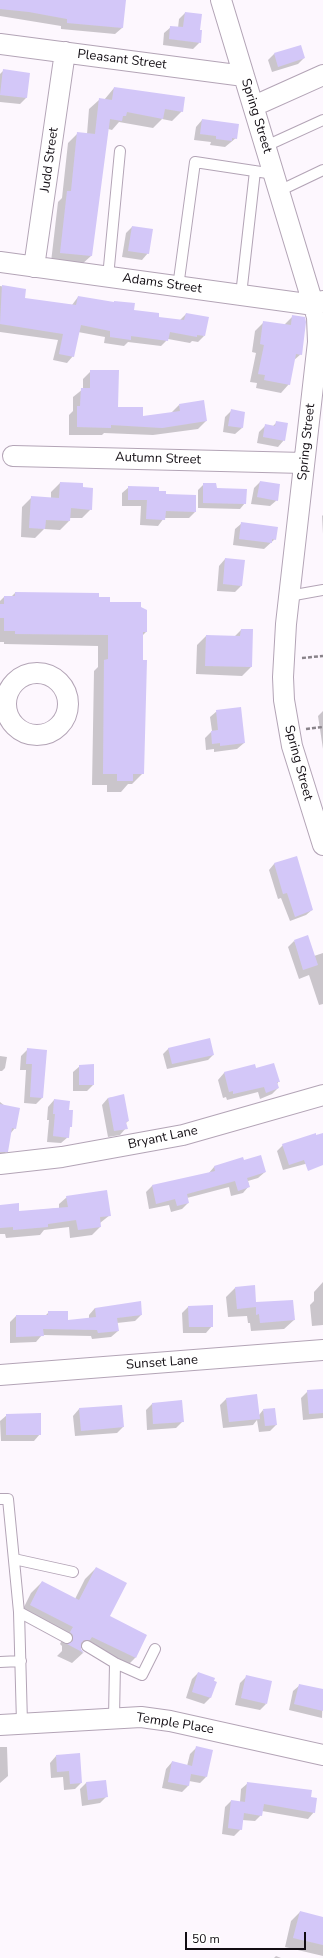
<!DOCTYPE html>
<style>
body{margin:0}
#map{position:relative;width:323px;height:1958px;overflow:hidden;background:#fdf7fe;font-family:"Nunito Sans",sans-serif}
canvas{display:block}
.scale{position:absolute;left:185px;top:1932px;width:121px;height:18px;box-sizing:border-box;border:2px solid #120d13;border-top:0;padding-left:5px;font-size:12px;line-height:14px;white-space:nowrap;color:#120d13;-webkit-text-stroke:3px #fff;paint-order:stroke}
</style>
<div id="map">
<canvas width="323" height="1958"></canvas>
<div class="scale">50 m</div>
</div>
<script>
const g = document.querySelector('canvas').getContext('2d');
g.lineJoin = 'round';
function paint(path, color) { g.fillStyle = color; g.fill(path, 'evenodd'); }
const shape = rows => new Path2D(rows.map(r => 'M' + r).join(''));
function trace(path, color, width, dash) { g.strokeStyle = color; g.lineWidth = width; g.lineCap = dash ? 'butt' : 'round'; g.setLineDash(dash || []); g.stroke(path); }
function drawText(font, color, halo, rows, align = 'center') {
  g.font = font + ' "Nunito Sans",sans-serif'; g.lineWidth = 3.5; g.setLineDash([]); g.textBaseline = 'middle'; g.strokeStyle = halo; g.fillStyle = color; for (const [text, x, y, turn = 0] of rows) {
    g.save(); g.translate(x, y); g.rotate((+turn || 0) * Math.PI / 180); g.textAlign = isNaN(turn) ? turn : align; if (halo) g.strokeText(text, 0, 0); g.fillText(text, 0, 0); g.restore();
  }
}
paint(shape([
 [0,0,125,0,122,28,115,34,61,29,61,26,0,16],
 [185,13,200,42,193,49,163,45,164,33,171,27,178,28,179,19],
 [274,54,304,58,298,64,272,72,268,60],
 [4,70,29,74,26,98,20,104,0,102,0,74],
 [114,88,182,111,172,121,162,119,153,128,119,122,112,130,108,129,91,256,81,265,51,262,58,202,62,198,68,143,78,133,87,134,89,109,99,100,104,100],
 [202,120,236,138,225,147,210,145,211,142,194,140,196,127],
 [132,227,148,253,142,260,122,257,126,233],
 [0,286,25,290,24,299,72,305,78,297,158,318,179,321,186,314,204,336,198,342,192,341,190,343,168,339,161,346,128,342,124,346,104,343,105,337,78,332,73,356,67,363,53,360,58,340,0,332],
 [293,316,301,354,293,361,289,384,281,393,256,388,257,383,250,382,256,353,252,352,255,331,263,323,284,325],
 [91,371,117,408,142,417,171,413,179,405,206,421,198,429,153,435,104,433,102,435,69,435,69,415,73,411,73,397,83,389,83,379],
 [232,410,242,428,235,434,223,432,225,417],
 [277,422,284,440,278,447,257,443,259,432,265,426,272,427],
 [260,482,277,500,270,506,251,504,254,488],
 [60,483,91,509,82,518,69,518,69,521,60,530,44,529,35,538,21,537,22,507,32,497,51,499,51,492],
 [204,484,245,503,240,509,198,508,198,490],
 [129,487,158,492,195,512,189,518,164,518,158,526,140,525,141,506,122,506,122,493],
 [323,515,323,534,322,516],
 [242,523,275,539,264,549,233,545,235,529],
 [225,559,241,586,235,592,217,591,219,566],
 [15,593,98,598,109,603,146,632,142,636,143,773,132,784,128,784,121,792,107,792,107,785,92,785,94,671,98,667,98,646,4,644,4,642,0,642,0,601,4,597,11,597],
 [241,630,251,667,242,676,196,674,197,645,206,636,234,637],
 [217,711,244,743,237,749,214,752,214,749,206,750,205,738,212,731,210,717],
 [323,711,323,749,318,716],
 [296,857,312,910,306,915,290,921,281,898,278,899,269,870,274,864],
 [294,941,314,956,323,953,323,1004,319,1005,309,975,299,979,288,947],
 [169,1048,213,1055,208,1060,167,1069,163,1054],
 [28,1049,42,1098,36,1104,24,1103,26,1070,20,1070,21,1056],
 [0,1056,7,1057,5,1068,2,1071,0,1071],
 [80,1066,93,1085,87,1091,73,1091,73,1072],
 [255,1066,256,1070,279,1081,277,1084,278,1088,272,1094,260,1099,258,1092,227,1100,226,1097,223,1098,218,1080,224,1073],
 [123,1096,128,1121,126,1123,126,1128,120,1135,108,1137,102,1105,108,1098],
 [54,1100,68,1111,71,1126,68,1129,68,1137,61,1143,47,1142,49,1120,47,1120,48,1107],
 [0,1102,5,1106,15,1128,10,1134,7,1151,0,1158],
 [323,1134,323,1154,316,1161,283,1170,277,1151,283,1145],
 [243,1161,265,1172,258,1178,248,1181,249,1186,243,1193,231,1196,229,1187,187,1198,188,1203,182,1209,171,1212,169,1205,149,1209,146,1192,152,1186,208,1174,214,1167],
 [67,1197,110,1215,100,1223,100,1227,92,1235,70,1238,69,1227,44,1230,40,1235,6,1238,5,1234,0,1234,0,1206,18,1212,59,1208,59,1204],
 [323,1282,323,1325,312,1326,310,1305,314,1301,314,1292],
 [235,1288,255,1303,294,1320,284,1329,251,1331,250,1323,248,1323,247,1316,228,1317,226,1297],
 [188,1307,212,1326,206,1333,183,1333,182,1313],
 [95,1308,141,1315,135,1321,117,1323,118,1331,111,1337,92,1339,91,1336,42,1335,36,1342,10,1343,10,1322,16,1316,45,1316,49,1312,67,1321,89,1319,89,1315],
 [323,1390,323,1418,303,1420,301,1398,308,1391],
 [226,1399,259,1415,263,1410,276,1425,270,1431,259,1432,257,1420,253,1425,223,1428,220,1405],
 [152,1404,183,1421,176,1428,147,1430,146,1410],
 [79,1409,123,1427,117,1433,75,1436,73,1416],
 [7,1415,40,1434,34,1441,1,1441,0,1421],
 [96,1568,109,1617,146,1635,135,1658,124,1669,81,1648,80,1649,83,1653,72,1663,57,1656,62,1651,62,1646,60,1644,63,1638,19,1617,31,1593,42,1582,75,1599,85,1579],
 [198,1673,216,1682,210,1698,204,1704,186,1698,192,1679],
 [247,1676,266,1704,260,1710,235,1705,240,1683],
 [300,1685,323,1690,322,1718,289,1710,293,1691],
 [0,1747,7,1747,8,1776,0,1783],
 [196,1748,206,1777,200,1783,189,1781,188,1786,182,1792,162,1788,166,1769,172,1762,187,1766,190,1754],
 [56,1756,81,1783,75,1789,64,1790,63,1777,51,1778,50,1763],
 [105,1781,106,1797,100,1803,82,1806,80,1789,86,1783],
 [248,1783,309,1798,314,1812,308,1819,262,1811,261,1815,255,1821,242,1820,241,1829,234,1836,222,1834,225,1807,231,1801,240,1802,241,1789],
 [300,1912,323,1918,323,1956,285,1947,291,1921],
 [276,1956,281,1958,274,1958]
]), '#0003');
paint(shape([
 [0,0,126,0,123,28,67,23,67,19,29,12,0,9],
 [185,12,202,14,200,30,202,30,201,43,169,39,170,26,183,27],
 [301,45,305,58,278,67,274,53],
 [3,69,30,73,27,98,0,95],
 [114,87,185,97,183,112,165,109,163,119,127,112,126,116,123,116,122,121,110,119,92,256,60,253,67,191,71,191,77,132,95,134,99,98,112,100],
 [202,119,239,124,237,139,232,138,232,141,216,139,216,136,200,134],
 [132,226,153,229,149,254,128,251],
 [2,285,26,289,25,298,76,305,78,296,114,302,114,301,135,303,134,310,159,313,159,317,184,320,186,313,209,317,205,336,197,335,197,337,170,332,168,341,131,336,131,340,110,337,110,331,81,325,74,357,59,354,63,334,0,324],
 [292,315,305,317,306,322,302,355,296,354,290,385,264,380,265,375,258,374,264,345,260,344,263,321,291,325],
 [90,370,119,370,118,407,143,407,143,416,180,411,179,404,204,400,207,421,162,428,111,425,111,428,77,427,77,406,80,406,81,388,90,388],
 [231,409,245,412,243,428,228,426],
 [276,421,288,423,285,441,263,437,265,424,275,426],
 [260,481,280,484,278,501,257,497],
 [60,482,83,483,83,487,93,488,92,510,71,508,70,521,46,520,45,529,29,528,31,496,59,498],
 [203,483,216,483,217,488,247,489,246,504,203,503],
 [128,486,159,487,159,491,166,491,166,494,196,495,196,512,166,511,165,520,146,519,147,500,128,500],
 [241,522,278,527,276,540,272,539,272,543,239,539],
 [225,558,245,560,242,586,223,584],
 [15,592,99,593,99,597,110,597,110,602,141,602,141,607,147,610,147,632,143,632,143,660,147,660,144,774,133,774,133,781,117,781,117,774,103,774,104,660,108,659,108,635,15,634,15,631,4,631,4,618,0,618,0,604,4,604,4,596,15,596],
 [241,629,253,629,252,667,205,666,206,635,240,636],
 [241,707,245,743,220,746,220,743,212,744,211,731,218,730,216,710],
 [297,856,313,910,295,917,287,893,283,894,274,863],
 [308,935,318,965,303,970,294,940],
 [210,1038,214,1055,172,1064,168,1048],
 [27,1048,47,1050,43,1098,30,1097,32,1064,26,1064],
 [274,1063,280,1082,277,1082,279,1088,266,1093,264,1087,233,1094,233,1091,229,1092,224,1072,255,1064,256,1068],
 [94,1064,94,1085,79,1085,79,1065],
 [124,1094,129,1121,126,1122,128,1129,114,1131,108,1098],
 [54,1099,70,1101,69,1110,73,1110,72,1127,70,1127,69,1138,53,1136,55,1114,53,1114],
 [0,1104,20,1108,16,1129,12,1128,8,1152,0,1152],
 [316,1133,316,1135,323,1133,323,1165,308,1171,304,1160,289,1165,282,1144],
 [261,1155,266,1172,247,1178,250,1187,238,1191,235,1181,187,1194,189,1203,177,1206,175,1199,156,1204,152,1185,215,1171,214,1166,243,1157,244,1160],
 [107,1190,111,1216,100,1217,101,1227,78,1230,76,1220,48,1224,48,1227,13,1230,13,1227,0,1228,0,1205,19,1203,19,1211,68,1207,66,1196],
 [255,1285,256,1302,293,1300,295,1320,260,1323,259,1314,256,1315,256,1307,237,1309,235,1287],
 [141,1301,142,1315,117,1318,119,1331,98,1333,97,1330,43,1329,44,1336,16,1337,16,1315,48,1315,48,1311,68,1311,68,1320,96,1317,95,1308],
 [213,1305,213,1327,189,1327,188,1306],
 [323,1389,323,1413,309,1414,307,1390],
 [257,1394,260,1419,229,1422,226,1398],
 [182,1400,184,1422,153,1424,152,1403],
 [122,1405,124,1427,81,1431,79,1408],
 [275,1408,277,1425,265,1426,263,1409],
 [41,1413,41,1435,6,1435,6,1414],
 [96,1567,127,1583,110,1616,147,1635,136,1658,92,1637,90,1640,84,1640,81,1643,81,1649,84,1653,67,1644,73,1641,73,1635,70,1632,73,1627,30,1605,42,1581,79,1600],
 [198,1672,215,1678,214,1681,217,1682,211,1698,192,1692],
 [246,1675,272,1681,267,1704,241,1698],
 [299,1684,323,1689,323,1711,294,1704],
 [196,1746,213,1750,207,1777,191,1774,189,1786,168,1782,172,1761,192,1766],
 [80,1753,82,1783,70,1784,69,1771,57,1772,56,1755],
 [106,1780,108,1797,88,1800,86,1782],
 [247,1782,312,1790,311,1797,317,1798,315,1813,264,1804,262,1816,244,1813,242,1830,228,1828,231,1800,245,1802],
 [300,1911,323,1917,323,1945,293,1938]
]), '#d3c7f8');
const service = shape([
 [266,146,323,120],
 [279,191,323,170],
 [108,277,120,151],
 [178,287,195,162,274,174],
 [241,295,255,171],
 [289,596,323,590],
 [0,1499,8,1499,19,1612],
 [14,1559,73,1572],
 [87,1646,115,1663],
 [0,1662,21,1661],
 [114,1718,115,1663,142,1675,155,1649],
 [22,1723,19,1612,67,1638]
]);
const minor = shape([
 [221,0,317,317,318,342,286,624,283,677,284,700,292,746,323,845],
 [0,44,244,76],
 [254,106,323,75],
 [0,262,314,305,323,301],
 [34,267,65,52],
 [13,456,304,463],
 '6 704a31 31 0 1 1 62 0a31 31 0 1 1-62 0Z',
 [0,1164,62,1157,183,1135,323,1095],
 [0,1375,323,1350],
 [0,1725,141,1717,170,1721,323,1755]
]);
trace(service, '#b3a4b6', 12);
trace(minor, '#b3a4b6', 22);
trace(shape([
 [302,658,323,656],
 [306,729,323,727]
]), '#89838a', 2.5, [4, 2]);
trace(service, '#fff', 10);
trace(minor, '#fff', 20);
drawText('13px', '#120d13', '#fff', [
 ["Pleasant Street",122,60,7],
 ["Spring Street",256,116,73],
 ["Judd Street",50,160,-82],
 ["Adams Street",162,284,8],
 ["Spring Street",307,442,-84],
 ["Autumn Street",158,459,2],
 ["Spring Street",298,763,75],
 ["Bryant Lane",163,1138,-12],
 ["Sunset Lane",162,1363,-4],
 ["Temple Place",175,1724,9]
]);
</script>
